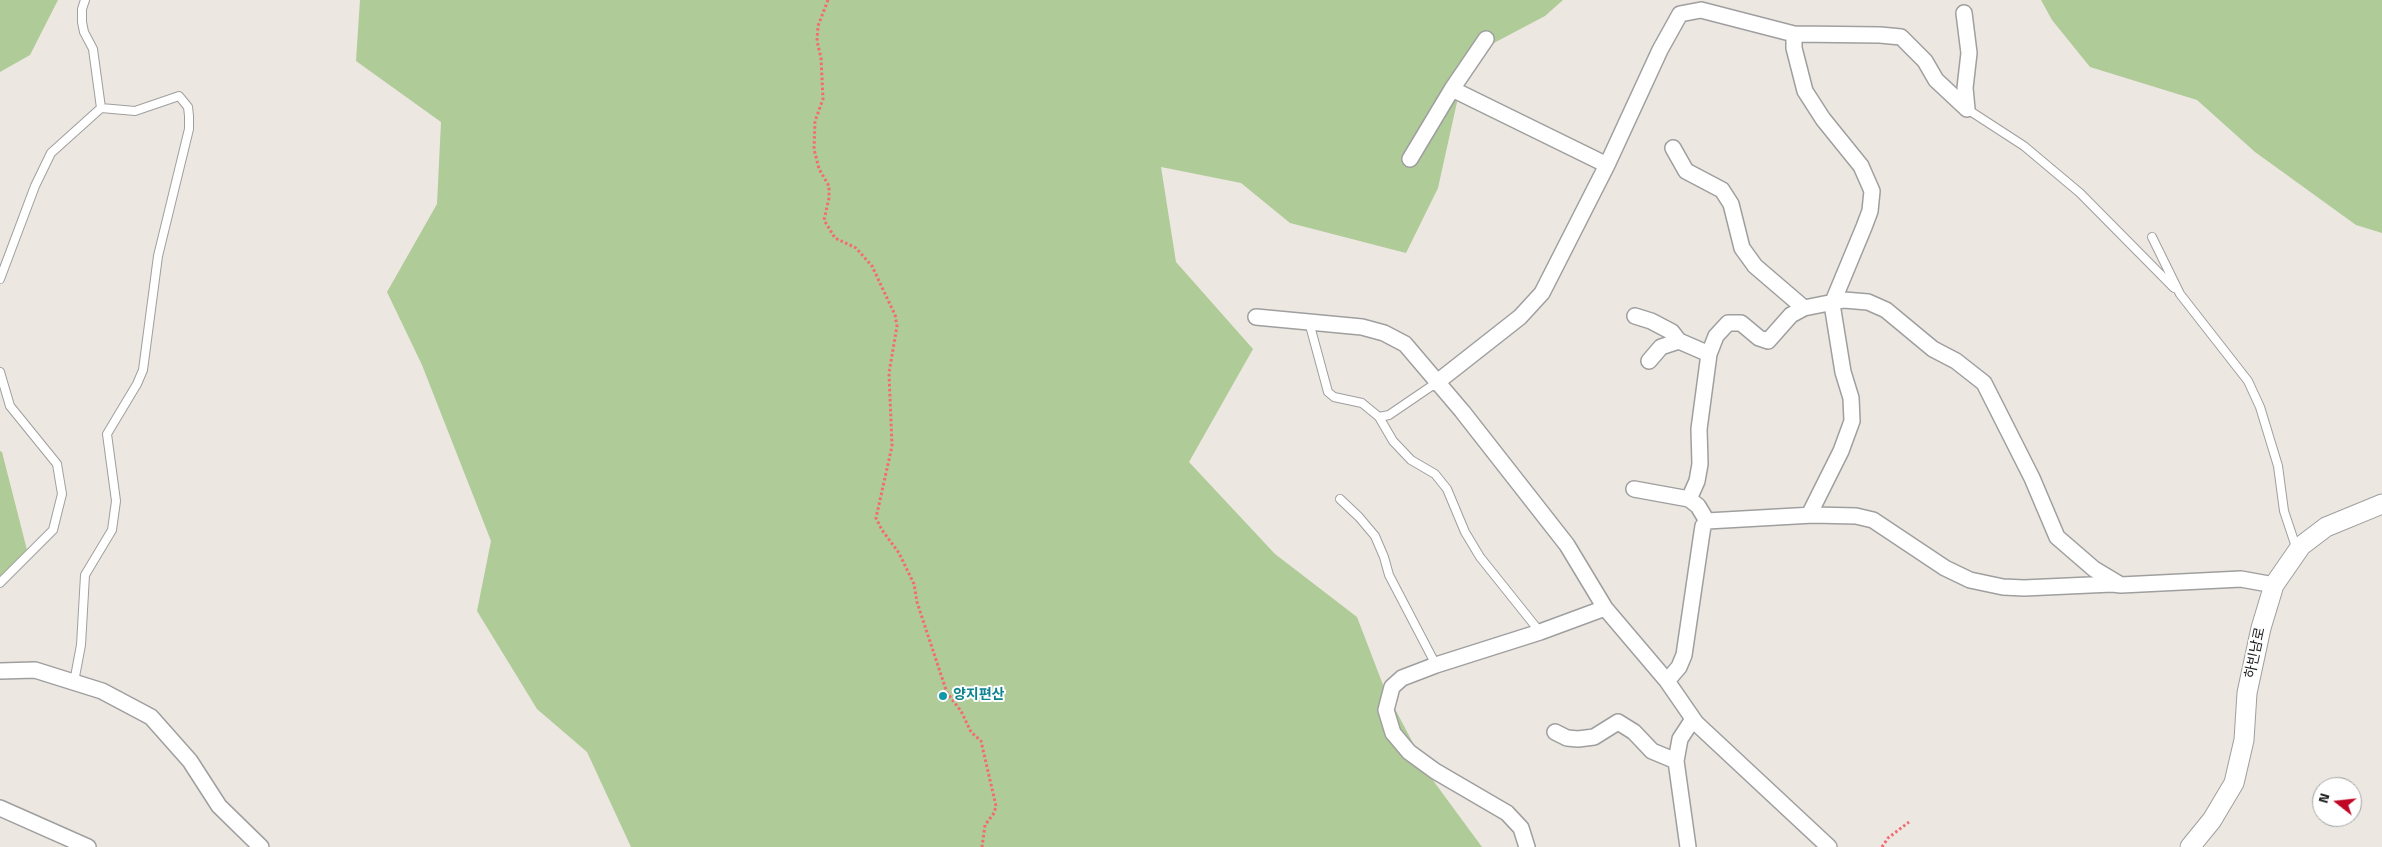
<!DOCTYPE html>
<meta charset="utf-8">
<style>
body{margin:0}
#map{position:relative;width:2382px;height:847px;overflow:hidden;background:#ede7e1;font-family:"Titillium Web",sans-serif}
canvas{display:block}
.north{position:absolute;left:2312px;top:777px;width:50px;height:50px;box-sizing:border-box;background:#fff;border:1px solid #a4a4a4;border-radius:50%;rotate:286deg;font-size:14px;font-weight:700;line-height:20px;text-align:center;color:#1b1b1b}
.north::after{content:'';display:block;margin:auto;width:18px;height:22px;background:#bf0725;clip-path:polygon(50% 0,100% 100%,50% 72%,0 100%)}
</style>
<div id="map">
<canvas width="2382" height="847"></canvas>
<div class="north">N</div>
</div>
<script>
const g = document.querySelector('canvas').getContext('2d');
g.lineJoin = 'round';
function paint(path, color) { g.fillStyle = color; g.fill(path, 'evenodd'); }
const shape = rows => new Path2D(rows.map(r => 'M' + r).join(''));
function trace(path, color, width, dash) { g.strokeStyle = color; g.lineWidth = width; g.lineCap = dash ? 'butt' : 'round'; g.setLineDash(dash || []); g.stroke(path); }
function drawText(font, color, halo, rows, align = 'center') {
  g.font = font + ' "Titillium Web","Noto Sans KR",sans-serif'; g.lineWidth = 4; g.setLineDash([]); g.textBaseline = 'middle'; g.strokeStyle = halo; g.fillStyle = color; for (const [text, x, y, turn = 0] of rows) {
    g.save(); g.translate(x, y); g.rotate((+turn || 0) * Math.PI / 180); g.textAlign = isNaN(turn) ? turn : align; if (halo) g.strokeText(text, 0, 0); g.fillText(text, 0, 0); g.restore();
  }
}
paint(shape([
 [0,0,58,0,30,55,0,72],
 [360,0,1563,0,1545,16,1490,45,1459,93,1438,188,1406,253,1290,223,1241,183,1161,167,1176,262,1253,349,1189,462,1275,554,1357,617,1385,690,1432,779,1482,847,631,847,587,752,537,709,477,611,491,541,422,365,387,292,437,204,441,122,356,61],
 [2041,0,2382,0,2382,233,2356,225,2255,152,2197,100,2090,67,2052,20],
 [0,451,2,452,27,550,0,577]
]), '#afcb97');
const service = shape([
 [1967,109,2024,146,2080,193,2174,288],
 [2152,237,2180,294,2248,381,2260,407,2278,466,2284,511,2297,550],
 [0,279,35,186,51,153,101,108],
 [1309,322,1328,392,1334,397,1362,403,1379,417,1389,415,1436,383],
 [0,372,10,406,57,464,62,494,53,530,0,583],
 [1379,417,1393,441,1411,460,1435,474,1447,489,1465,532,1480,557,1540,632],
 [1340,499,1359,517,1375,536,1384,557,1389,575,1436,665],
 [74,682,81,645,85,575,112,530,116,501,107,434,137,384,143,370,158,256,189,129,189,116,188,107,179,96,135,111,101,108,93,49,84,32,82,22,82,9,85,0]
]);
const minor = shape([
 [1964,13,1969,53,1965,88,1967,109],
 [1794,34,1880,35,1901,37,1925,61,1936,80,1967,109],
 [1452,89,1607,165],
 [1673,148,1686,171,1722,190,1731,204,1742,248,1755,266,1804,308],
 [1410,159,1452,89,1486,39],
 [1635,316,1651,321,1672,332,1679,341,1709,354],
 [1256,317,1362,327,1384,333,1405,344,1462,411,1567,545,1605,608,1667,681,1696,723,1829,847],
 [1649,361,1661,347,1679,341],
 [1436,383,1520,317,1542,293,1607,165,1660,50,1680,14,1701,10,1794,34,1794,48,1805,91,1823,119,1861,166,1872,191,1870,211,1864,227,1832,304,1843,372,1851,398,1852,421,1841,451,1809,515],
 [1634,489,1689,499,1698,506,1707,521],
 [1689,499,1697,481,1700,464,1699,429,1709,354,1716,336,1728,323,1741,323,1759,338,1768,341,1791,315,1804,308,1844,300,1868,302,1886,310,1933,349,1956,361,1984,383,2032,478,2057,537,2094,569,2119,584],
 [0,671,35,670,102,691,151,717,190,761,219,806,261,847],
 [1667,681,1679,667,1684,655,1701,539,1703,526,1707,521,1813,515,1856,516,1873,520,1945,568,1970,580,2003,587,2024,588,2112,584,2121,585,2241,579,2274,585],
 [1555,732,1567,738,1578,739,1594,737,1618,722,1634,732,1652,751,1676,761],
 [0,808,88,847],
 [1527,847,1521,828,1507,813,1435,771,1409,752,1393,733,1386,710,1392,687,1402,678,1436,665,1540,632,1605,608],
 [1688,847,1676,761,1680,739,1693,719]
]);
const tertiary = shape([
 [2190,847,2212,820,2234,783,2244,740,2247,693,2261,628,2274,585,2301,546,2326,527,2382,504]
]);
trace(service, '#9f9f9f', 10);
trace(minor, '#9f9f9f', 18);
trace(tertiary, '#9f9f9f', 21);
trace(shape([
 [828,0,818,26,817,41,821,58,823,99,815,121,814,149,819,169,829,186,829,198,824,220,835,238,856,248,872,266,895,315,897,326,889,373,892,446,876,518,882,530,899,553,914,584,917,602,947,693,961,711,971,732,981,741,996,806,994,813,985,825,982,847],
 [1882,847,1888,838,1909,822]
]), '#f46a73', 3, [2.5, 2.5]);
trace(service, '#fff', 8);
trace(minor, '#fff', 15);
trace(tertiary, '#fff', 19);
for (const [x, y, r, color] of [
 [943,696,5,"#0f9aa8"]
]) { const dot = new Path2D(); dot.arc(x, y, r, 0, 2 * Math.PI); g.fillStyle = color; g.fill(dot); trace(dot, '#fff', 2); }
drawText('14px', '#1b1b1b', '#fff', [
 ["하빈남로",2256,653,-78]
]);
drawText('bold 14px', '#0d838f', '#fff', [
 ["양지편산",953,696]
], 'left');
</script>
